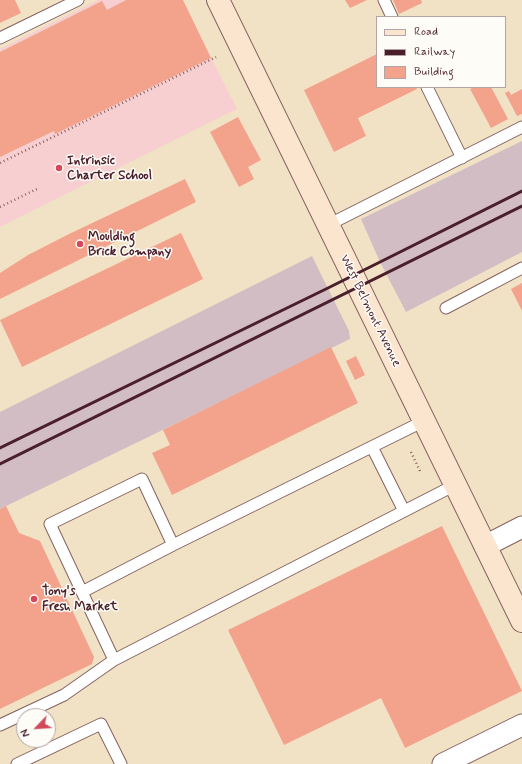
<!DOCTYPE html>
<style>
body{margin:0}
#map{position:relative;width:522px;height:764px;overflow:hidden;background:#f1e2c5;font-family:Mynerve,sans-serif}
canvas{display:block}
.legend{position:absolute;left:376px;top:16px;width:130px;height:72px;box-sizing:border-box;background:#fdfcf7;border:1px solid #b5a4a5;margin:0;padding:5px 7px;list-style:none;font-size:12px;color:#4a1f2b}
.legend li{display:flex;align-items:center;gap:8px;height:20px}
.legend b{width:20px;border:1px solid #b5a4a5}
.north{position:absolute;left:16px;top:708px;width:40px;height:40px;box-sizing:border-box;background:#fdfcf7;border:1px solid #b5a4a5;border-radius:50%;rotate:245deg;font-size:11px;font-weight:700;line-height:16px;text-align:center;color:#4a1f2b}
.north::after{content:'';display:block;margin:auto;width:14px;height:18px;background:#d1495b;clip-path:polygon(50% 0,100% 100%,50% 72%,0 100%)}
</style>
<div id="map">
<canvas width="522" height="764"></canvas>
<ul class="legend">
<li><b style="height:5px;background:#fbe5cf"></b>Road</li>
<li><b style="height:5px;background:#4a1f2b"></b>Railway</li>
<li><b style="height:11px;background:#f3a38b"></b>Building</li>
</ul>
<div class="north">N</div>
</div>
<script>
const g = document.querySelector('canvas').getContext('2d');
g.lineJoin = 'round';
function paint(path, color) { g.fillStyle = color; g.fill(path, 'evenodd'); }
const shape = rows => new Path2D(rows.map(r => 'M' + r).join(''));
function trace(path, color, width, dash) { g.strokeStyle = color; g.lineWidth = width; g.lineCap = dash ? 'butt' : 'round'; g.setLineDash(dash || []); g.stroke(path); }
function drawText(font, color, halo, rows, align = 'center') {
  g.font = font + ' Mynerve,sans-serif'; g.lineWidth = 3; g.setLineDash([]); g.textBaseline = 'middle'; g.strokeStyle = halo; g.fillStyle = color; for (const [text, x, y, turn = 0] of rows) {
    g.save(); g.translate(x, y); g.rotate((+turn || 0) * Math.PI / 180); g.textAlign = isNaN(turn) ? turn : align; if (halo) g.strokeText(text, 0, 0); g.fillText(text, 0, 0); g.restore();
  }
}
paint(shape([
 [98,0,182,0,237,109,0,227,0,49]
]), '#f7cfd0');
paint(shape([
 [522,141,522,252,406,312,380,262,361,219],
 [312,256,349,331,350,339,0,509,0,412]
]), '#d2bdc5');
paint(shape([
 [0,0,15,0,21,13,0,23],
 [126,0,183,0,211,58,55,134,54,131,0,157,0,52,102,1,107,10],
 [345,0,367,0,350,8],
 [393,0,421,0,422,3,399,14],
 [377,54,377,87,416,87,417,89,358,118,366,136,334,152,304,90],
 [474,87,491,87,508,119,491,128,470,89],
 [522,89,522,114,517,116,505,93,509,91,511,95],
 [238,117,261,160,248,167,254,179,239,187,210,132],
 [185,179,196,202,0,299,0,273,28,255,69,234],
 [181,233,203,279,22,367,0,320],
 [522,283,522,311,511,289],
 [331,347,358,403,172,495,152,453,170,445,163,430],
 [356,356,365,375,355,380,346,361],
 [6,506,19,533,40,541,94,657,92,664,0,709,0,509],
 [442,526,522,691,405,748,381,698,284,745,228,630]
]), '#f3a38b');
const service = shape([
 [384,0,392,17],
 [0,38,78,0],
 [427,87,462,158],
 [328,225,522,127],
 [446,308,522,268],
 [424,421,173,545,142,479,50,524,114,660,455,485],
 [372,447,404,511],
 [82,592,173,545],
 [0,725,64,695,114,660],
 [17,764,101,724,121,764]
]);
const minor = shape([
 [485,546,522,527],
 [443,764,522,725]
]);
const secondary = shape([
 [218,0,522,621]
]);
trace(service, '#846361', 13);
trace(minor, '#846361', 23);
trace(secondary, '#846361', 24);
trace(shape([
 [0,163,216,57],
 [0,207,39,188],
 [411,452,420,471]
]), '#846361', 2.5, [1, 3]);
trace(service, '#fff', 11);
trace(minor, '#fff', 21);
trace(secondary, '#fbe5cf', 22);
trace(shape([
 [0,448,328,288,522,191],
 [0,464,522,206]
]), '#4a1f2b', 3);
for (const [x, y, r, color] of [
 [59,168,4,"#d1495b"],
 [80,244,4,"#d1495b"],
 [34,599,4,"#d1495b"]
]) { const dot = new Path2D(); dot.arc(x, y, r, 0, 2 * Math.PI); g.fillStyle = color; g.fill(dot); trace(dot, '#fdfcf7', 1.5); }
drawText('bold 13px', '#4a1f2b', '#fdfcf7', [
 ["Intrinsic",67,161],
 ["Charter School",67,176],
 ["Moulding",88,237],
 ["Brick Company",88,252],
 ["Tony's",42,592],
 ["Fresh Market",42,607]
], 'left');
drawText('13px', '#4a1f2b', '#fdfcf7', [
 ["West Belmont Avenue",370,311,64]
]);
</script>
